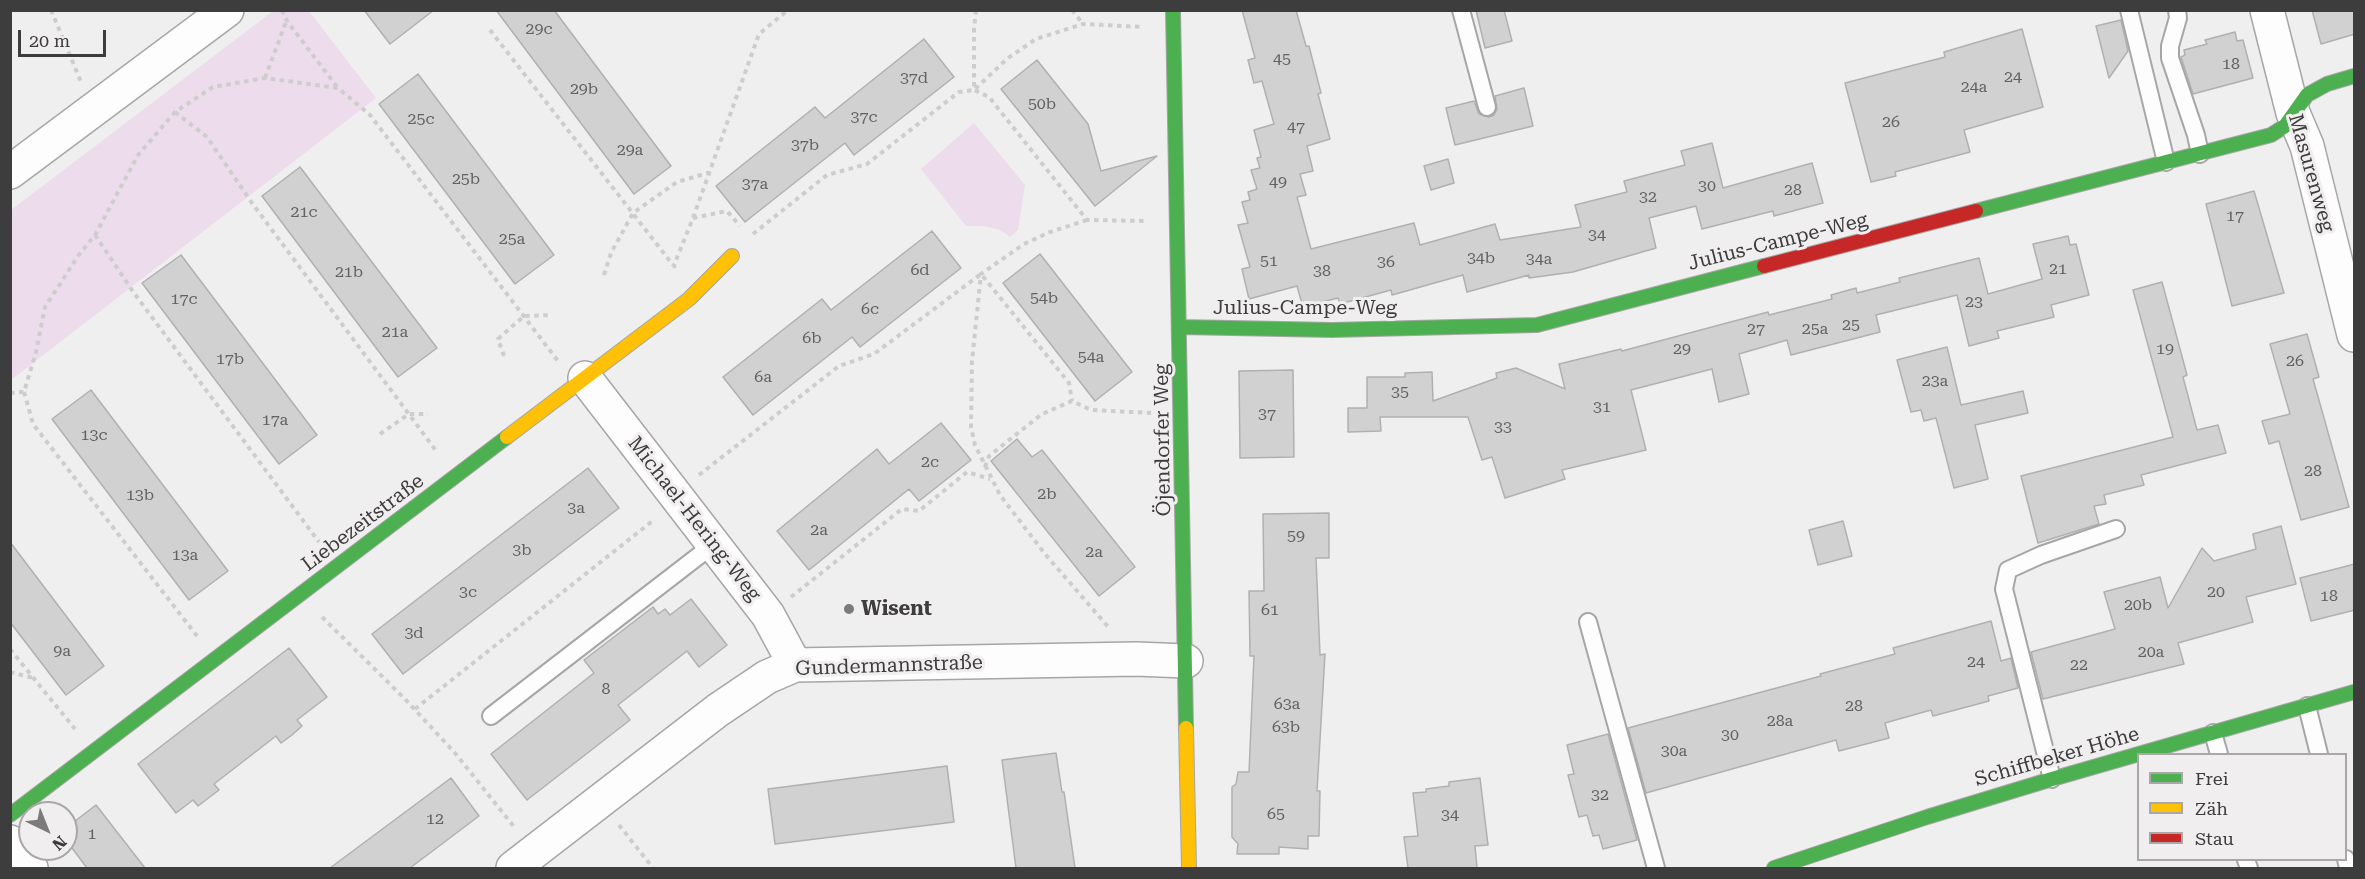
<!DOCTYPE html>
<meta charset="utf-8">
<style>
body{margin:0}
#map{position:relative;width:2365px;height:879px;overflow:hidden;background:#f0eff0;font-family:"Roboto Serif",serif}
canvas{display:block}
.frame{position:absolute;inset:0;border:12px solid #3e3d3d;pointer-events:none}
.legend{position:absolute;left:2137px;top:753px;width:210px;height:108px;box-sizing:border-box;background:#f1eef0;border:2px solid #a9a7a8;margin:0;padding:8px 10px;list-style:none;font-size:18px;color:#3e3d3d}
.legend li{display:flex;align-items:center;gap:12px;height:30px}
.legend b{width:30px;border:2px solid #a9a7a8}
.north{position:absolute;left:18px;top:801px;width:60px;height:60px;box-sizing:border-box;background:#f1eef0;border:2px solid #a9a7a8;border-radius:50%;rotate:137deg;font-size:16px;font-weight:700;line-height:24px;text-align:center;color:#3e3d3d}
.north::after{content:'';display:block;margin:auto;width:21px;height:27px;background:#7c7b7c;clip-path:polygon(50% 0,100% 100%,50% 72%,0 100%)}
.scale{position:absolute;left:18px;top:30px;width:88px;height:27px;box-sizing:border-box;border:3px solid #3e3d3d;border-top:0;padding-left:8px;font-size:18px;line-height:21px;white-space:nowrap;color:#3e3d3d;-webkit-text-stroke:4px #f1eef0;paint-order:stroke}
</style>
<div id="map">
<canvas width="2365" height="879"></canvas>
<div class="frame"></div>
<ul class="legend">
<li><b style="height:8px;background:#4caf50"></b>Frei</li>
<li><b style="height:8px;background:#ffc107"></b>Zäh</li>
<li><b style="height:8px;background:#c62828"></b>Stau</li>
</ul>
<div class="north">N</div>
<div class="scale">20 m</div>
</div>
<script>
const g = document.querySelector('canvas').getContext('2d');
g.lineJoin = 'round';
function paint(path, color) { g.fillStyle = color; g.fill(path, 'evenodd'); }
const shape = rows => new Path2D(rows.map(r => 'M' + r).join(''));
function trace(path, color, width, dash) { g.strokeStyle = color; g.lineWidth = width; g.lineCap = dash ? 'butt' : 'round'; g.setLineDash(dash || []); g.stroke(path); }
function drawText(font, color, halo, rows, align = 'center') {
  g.font = font + ' "Roboto Serif",serif'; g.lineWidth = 6; g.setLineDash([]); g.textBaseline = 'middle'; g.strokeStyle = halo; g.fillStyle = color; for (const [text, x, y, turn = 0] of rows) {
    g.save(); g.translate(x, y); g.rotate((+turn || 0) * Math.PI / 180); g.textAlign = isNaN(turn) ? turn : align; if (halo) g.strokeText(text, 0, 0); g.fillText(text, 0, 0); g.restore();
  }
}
paint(shape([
 [273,11,309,11,376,98,11,380,11,210],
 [974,123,1025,185,1018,230,1010,237,1000,230,984,226,966,226,921,169]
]), '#eddceb');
const building = shape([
 [364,10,434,10,390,44,364,10],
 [496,10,554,10,671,166,634,194,496,10],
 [1242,10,1296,10,1306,46,1309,46,1321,93,1318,94,1330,139,1307,146,1313,171,1300,174,1306,195,1297,197,1311,249,1414,223,1420,245,1495,224,1500,240,1581,227,1575,205,1627,192,1624,181,1685,165,1681,151,1712,143,1723,188,1812,163,1823,203,1774,216,1773,211,1702,229,1696,206,1649,218,1656,248,1573,272,1529,278,1529,275,1467,292,1463,275,1392,295,1391,290,1340,304,1338,298,1303,307,1297,286,1249,299,1242,269,1250,267,1238,225,1248,223,1242,202,1250,200,1248,192,1257,189,1251,170,1260,168,1257,158,1261,157,1254,130,1274,124,1262,81,1254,83,1248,60,1255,58,1242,10],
 [1476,10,1504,10,1512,41,1485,48,1476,10],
 [2312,10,2355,10,2355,34,2321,44,2312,10],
 [2121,20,2128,51,2109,78,2096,26,2121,20],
 [2022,29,2043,107,1964,130,1970,152,1895,172,1896,176,1871,182,1845,83,1945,57,1944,52,2022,29],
 [2235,32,2237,41,2243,40,2253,78,2193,94,2181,57,2185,55,2184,50,2207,44,2205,40,2235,32],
 [924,39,954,77,854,155,845,143,745,222,716,186,815,107,825,118,924,39],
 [1037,60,1088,124,1101,171,1157,156,1095,206,1001,89,1037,60],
 [418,74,554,255,515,284,379,104,418,74],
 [1524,88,1533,126,1455,145,1446,108,1474,101,1479,114,1489,117,1494,115,1497,109,1495,96,1524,88],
 [1448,159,1454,183,1431,190,1424,166,1448,159],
 [300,167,437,348,398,377,262,196,300,167],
 [2254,191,2284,293,2232,306,2206,204,2254,191],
 [932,231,961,268,860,347,852,337,753,415,723,377,822,299,831,310,932,231],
 [2068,236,2070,245,2076,244,2089,295,2051,305,2054,317,1997,331,1999,338,1969,346,1957,295,1876,315,1880,332,1791,355,1787,340,1739,354,1749,394,1719,402,1712,369,1631,390,1646,450,1562,470,1565,479,1505,498,1492,457,1482,460,1468,417,1380,417,1381,431,1348,432,1348,408,1367,408,1367,377,1405,377,1405,373,1432,372,1433,401,1497,378,1496,373,1516,368,1565,389,1559,364,1621,349,1622,351,1768,312,1769,315,1832,299,1831,295,1856,288,1857,293,1900,282,1899,278,1979,258,1988,294,2042,279,2033,244,2068,236],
 [1040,254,1132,372,1095,401,1003,283,1040,254],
 [181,255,317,435,279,464,142,283,181,255],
 [2162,282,2187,375,2183,377,2197,430,2218,425,2226,453,2141,475,2144,485,2104,495,2106,504,2094,506,2099,524,2038,543,2021,476,2173,437,2133,290,2162,282],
 [2307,334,2319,377,2313,379,2349,507,2301,520,2279,441,2269,444,2262,421,2290,414,2270,344,2307,334],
 [1947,347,1961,405,2023,391,2028,413,1975,425,1988,479,1954,488,1936,418,1924,421,1921,410,1911,412,1897,360,1947,347],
 [1293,370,1294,457,1240,458,1239,371,1293,370],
 [91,390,228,571,189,600,52,419,91,390],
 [941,423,971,460,919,501,909,489,809,570,777,531,877,449,889,464,941,423],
 [1017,439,1032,457,1042,450,1135,567,1099,596,991,461,1017,439],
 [588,468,619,508,403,674,372,634,588,468],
 [1329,513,1329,558,1316,558,1320,655,1325,654,1317,791,1320,791,1319,836,1308,836,1308,849,1279,847,1279,854,1237,854,1238,844,1232,837,1232,787,1236,784,1238,772,1249,772,1254,656,1250,656,1249,591,1264,591,1263,514,1329,513],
 [1843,521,1852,556,1818,565,1809,530,1843,521],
 [2281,526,2296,584,2246,597,2253,622,2178,643,2184,664,2043,699,2031,652,2115,629,2104,592,2160,577,2168,608,2202,548,2214,561,2256,549,2253,534,2281,526],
 [10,542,104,666,66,695,10,622,10,542],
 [2355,564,2355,610,2311,621,2300,578,2355,564],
 [691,599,727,645,699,667,687,651,618,705,630,720,527,800,491,754,594,673,584,660,653,607,658,614,665,609,670,615,691,599],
 [1991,621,2001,661,2011,658,2018,688,1988,696,1989,701,1933,716,1931,710,1885,723,1889,738,1839,751,1836,740,1646,793,1628,728,1821,676,1820,674,1895,654,1893,648,1991,621],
 [289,648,327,697,297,720,302,726,292,735,281,743,276,736,214,784,219,790,198,806,193,800,176,813,138,764,289,648],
 [1608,734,1637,840,1603,849,1599,835,1593,836,1587,815,1579,817,1568,775,1574,774,1567,745,1608,734],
 [1056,753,1062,792,1064,792,1075,868,1016,868,1002,760,1056,753],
 [947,766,954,822,775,844,768,789,947,766],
 [451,778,479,816,410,868,330,868,451,778],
 [1480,778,1488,845,1475,846,1477,868,1408,868,1404,837,1418,836,1413,793,1426,792,1426,789,1449,786,1449,782,1480,778],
 [96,805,145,868,87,868,66,840,66,828,96,805]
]);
paint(building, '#d2d1d2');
trace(building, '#b1b0b1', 1.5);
const lane = shape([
 [1461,10,1487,107],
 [2129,10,2166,162],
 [2177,10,2178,18,2170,46,2170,58,2196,135,2200,154],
 [1588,622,1656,868],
 [2307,706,2319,754],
 [491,716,714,544],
 [2213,733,2219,754],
 [2052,779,2004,589,2008,570,2041,555,2116,529],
 [2346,859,2348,868],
 [2246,860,2249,868]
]);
const street = shape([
 [2267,10,2293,113,2307,146,2354,335],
 [10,172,227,10],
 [585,378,768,615,795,665],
 [10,842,31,868],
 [513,868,718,710,767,677,795,665,1136,659,1186,661]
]);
const fast = shape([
 [1173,10,1186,728],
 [1976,211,2271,135,2285,126,2307,95,2327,84,2354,76],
 [1180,327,1332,330,1537,325,1764,266],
 [10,815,507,437],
 [1774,868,1927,817,2052,779,2354,692]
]);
const slow = shape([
 [507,437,689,299,732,256],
 [1186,728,1189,868]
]);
const jam = shape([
 [1764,266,1976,211]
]);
trace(lane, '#a6a6a6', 20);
trace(street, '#a6a6a6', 36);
trace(fast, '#a6a6a6', 16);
trace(slow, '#a6a6a6', 16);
trace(jam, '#a6a6a6', 16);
trace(shape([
 [51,10,81,82],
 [282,10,287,21,338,88],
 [976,10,974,29,974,90,989,97,1087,220,1148,221],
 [1072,10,1083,24],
 [490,30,673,265],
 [265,78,286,22],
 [175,112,207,137,252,203,437,452],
 [693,218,727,211,740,226],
 [1087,220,1050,232,1024,244,981,274,972,361,971,427,975,445,1000,495,1045,554,1110,629],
 [753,234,827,175,867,164,959,92,974,90,1008,58,1036,39,1083,24,1143,27],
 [95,235,134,293,319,542],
 [675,268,674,265,693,218,759,34,788,10],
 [604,275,611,253,633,213,677,182,708,173],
 [504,356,498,339,524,316,552,315],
 [24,392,33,424,197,636],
 [10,393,24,392,36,352,45,307,78,256,95,235,138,155,175,112,213,87,265,78,338,88,370,115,558,361],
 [380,434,409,414,428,414],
 [985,467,989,456,1042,414,1072,401,1091,410,1151,413],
 [699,475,839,366,874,354,981,274,1069,383,1072,401],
 [791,597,902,509,919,511,967,472,990,479],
 [322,617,405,699,455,753,515,828],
 [10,649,75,729],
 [10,672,33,678],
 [415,709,655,519],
 [619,825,653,868]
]), '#cecdcd', 4, [4.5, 4.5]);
trace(lane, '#fdfdfd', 16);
trace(street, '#fdfdfd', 33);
trace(fast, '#4caf50', 14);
trace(slow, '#ffc107', 14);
trace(jam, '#c62828', 14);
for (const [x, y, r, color] of [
 [849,609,6,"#7c7b7c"]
]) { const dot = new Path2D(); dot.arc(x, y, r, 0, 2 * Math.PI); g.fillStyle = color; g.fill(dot); trace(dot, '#f1eef0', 2); }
drawText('16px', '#636262', null, [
 ["29c",539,29],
 ["45",1282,59],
 ["18",2231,64],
 ["24",2013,77],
 ["37d",914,78],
 ["24a",1974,87],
 ["29b",584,89],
 ["50b",1042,104],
 ["37c",864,117],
 ["25c",421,119],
 ["26",1891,122],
 ["47",1296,127],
 ["37b",805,145],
 ["29a",630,150],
 ["25b",466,179],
 ["49",1278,182],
 ["37a",755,184],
 ["30",1707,186],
 ["28",1793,190],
 ["32",1648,197],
 ["21c",304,212],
 ["17",2235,216],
 ["34",1597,235],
 ["25a",512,239],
 ["34b",1481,258],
 ["34a",1539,259],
 ["51",1269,261],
 ["36",1386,262],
 ["21",2058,269],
 ["6d",920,270],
 ["38",1322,271],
 ["21b",349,272],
 ["54b",1044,298],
 ["17c",184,299],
 ["23",1974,302],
 ["6c",870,309],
 ["25",1851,325],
 ["27",1756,329],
 ["25a",1815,329],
 ["21a",395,332],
 ["6b",812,338],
 ["29",1682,349],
 ["19",2165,349],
 ["54a",1091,357],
 ["17b",230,359],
 ["26",2295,361],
 ["6a",763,377],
 ["23a",1935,381],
 ["35",1400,392],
 ["31",1602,407],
 ["37",1267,414],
 ["17a",275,420],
 ["33",1503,427],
 ["13c",94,435],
 ["2c",930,462],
 ["28",2313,471],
 ["2b",1047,494],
 ["13b",140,495],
 ["3a",576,508],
 ["2a",819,530],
 ["59",1296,536],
 ["3b",522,550],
 ["2a",1094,552],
 ["13a",185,555],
 ["3c",468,592],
 ["20",2216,592],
 ["18",2329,596],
 ["20b",2138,605],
 ["61",1270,610],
 ["3d",414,633],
 ["9a",62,651],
 ["20a",2151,652],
 ["24",1976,662],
 ["22",2079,665],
 ["8",606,689],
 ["63a",1287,704],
 ["28",1854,706],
 ["28a",1780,721],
 ["63b",1286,727],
 ["30",1730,735],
 ["30a",1674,751],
 ["32",1600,795],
 ["65",1276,814],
 ["34",1450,815],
 ["12",435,819],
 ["1",92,834]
]);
drawText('20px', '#3e3d3d', '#f1eef0', [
 ["Masurenweg",2311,173,74],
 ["Julius-Campe-Weg",1778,242,-14],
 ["Julius-Campe-Weg",1305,308],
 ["Öjendorfer Weg",1163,440,-91],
 ["Michael-Hering-Weg",694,519,52],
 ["Liebezeitstraße",363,523,-37],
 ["Gundermannstraße",889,666,-2],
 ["Schiffbeker Höhe",2057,757,-16]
]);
drawText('bold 20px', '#3e3d3d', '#f1eef0', [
 ["Wisent",861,609]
], 'left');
</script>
